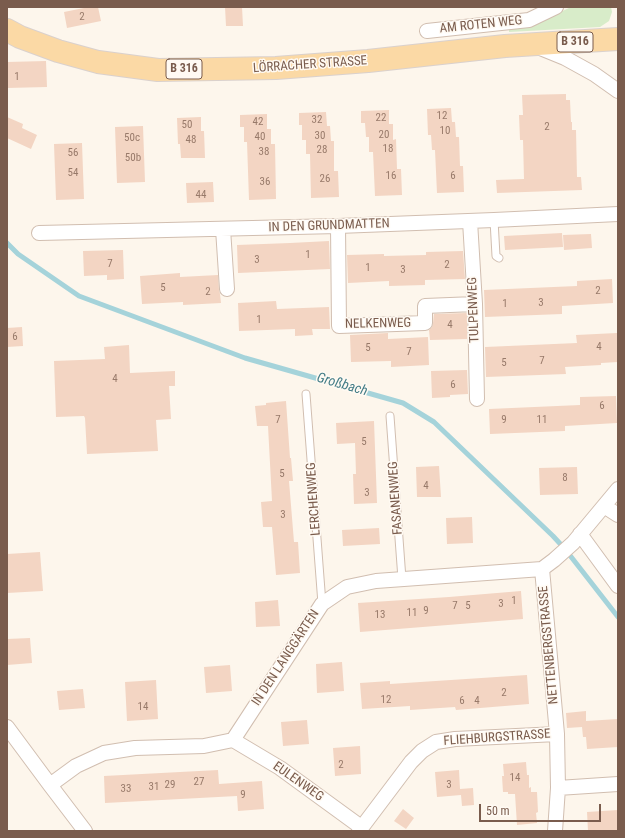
<!DOCTYPE html>
<meta charset="utf-8">
<style>
body{margin:0}
#map{position:relative;width:625px;height:838px;overflow:hidden;background:#fdf6ec;font-family:"Roboto Condensed",sans-serif}
canvas{display:block}
.frame{position:absolute;inset:0;border:8px solid #7a5c4d;pointer-events:none}
.scale{position:absolute;left:479px;top:804px;width:122px;height:18px;box-sizing:border-box;border:2px solid #7a5c4d;border-top:0;padding-left:5px;font-size:12px;line-height:14px;white-space:nowrap;color:#7a5c4d;-webkit-text-stroke:3px #fffaf3;paint-order:stroke}
</style>
<div id="map">
<canvas width="625" height="838"></canvas>
<div class="frame"></div>
<div class="scale">50 m</div>
</div>
<script>
const g = document.querySelector('canvas').getContext('2d');
g.lineJoin = 'round';
function paint(path, color) { g.fillStyle = color; g.fill(path, 'evenodd'); }
const shape = rows => new Path2D(rows.map(r => 'M' + r).join(''));
function trace(path, color, width, dash) { g.strokeStyle = color; g.lineWidth = width; g.lineCap = dash ? 'butt' : 'round'; g.setLineDash(dash || []); g.stroke(path); }
function drawText(font, color, halo, rows, align = 'center') {
  g.font = font + ' "Roboto Condensed",sans-serif'; g.lineWidth = 3; g.setLineDash([]); g.textBaseline = 'middle'; g.strokeStyle = halo; g.fillStyle = color; for (const [text, x, y, turn = 0] of rows) {
    g.save(); g.translate(x, y); g.rotate((+turn || 0) * Math.PI / 180); g.textAlign = isNaN(turn) ? turn : align; if (halo) g.strokeText(text, 0, 0); g.fillText(text, 0, 0); g.restore();
  }
}
paint(shape([
 [571,7,611,7,612,12,609,21,600,27,509,32,509,28,533,25]
]), '#d8ecc9');
trace(shape([
 [7,243,18,254,79,296,245,358,403,403,434,422,553,536,565,549,618,617]
]), '#a5d3da', 5);
paint(shape([
 [89,7,98,7,101,21,67,28,64,12],
 [225,7,242,7,243,26,226,26],
 [46,61,47,87,7,88,7,62],
 [566,94,566,100,570,100,571,122,572,122,572,130,576,130,577,177,581,177,582,190,497,193,496,180,524,179,523,140,520,140,519,115,523,115,522,95],
 [451,108,452,122,455,122,456,137,459,137,460,166,463,166,464,192,437,193,435,150,432,150,431,135,428,135,427,109],
 [389,110,389,124,393,124,393,140,396,139,397,169,401,169,402,195,375,196,373,152,369,152,369,137,366,137,365,123,361,123,361,111],
 [326,112,327,126,330,126,331,141,334,141,334,171,338,171,339,197,311,198,310,154,306,154,306,140,302,140,302,125,299,125,299,113],
 [267,114,267,129,271,129,271,144,275,144,276,199,249,200,247,142,244,142,244,127,240,127,240,115],
 [7,117,23,124,22,128,37,135,31,149,7,138],
 [201,117,201,131,204,131,205,158,181,158,180,144,178,144,177,118],
 [143,126,145,182,117,183,115,127],
 [82,143,84,199,56,200,54,144],
 [213,182,214,202,187,203,186,183],
 [562,233,563,247,505,250,504,236],
 [591,234,592,248,564,250,563,235],
 [329,241,330,269,238,273,237,245,290,243],
 [123,250,124,279,107,280,107,275,84,276,83,251],
 [463,251,465,279,425,280,425,285,389,286,389,281,348,283,347,255,384,254,384,256,426,255,426,252],
 [180,273,180,277,218,275,219,290,220,294,221,303,183,305,183,302,142,304,140,276],
 [612,279,613,303,562,306,562,314,485,317,484,290,577,286,577,281],
 [276,301,277,309,329,307,330,329,312,329,313,335,295,336,295,329,239,331,238,303],
 [467,313,467,339,430,340,429,330,432,327,433,323,434,314],
 [22,327,23,346,7,347,7,328],
 [388,333,388,339,428,337,429,365,391,367,391,361,351,362,350,335],
 [617,333,618,362,601,363,601,365,565,367,566,374,486,377,485,347,577,343,576,335],
 [129,345,130,373,175,371,175,386,169,386,171,419,156,420,158,451,87,454,85,418,84,416,56,417,54,361,105,359,104,347],
 [467,370,468,394,450,395,450,397,432,398,431,371],
 [616,396,617,423,565,426,565,431,490,434,489,409,580,405,580,397],
 [286,401,290,458,291,458,293,481,289,481,294,542,298,542,300,573,276,575,272,527,263,527,261,502,272,501,268,426,257,426,255,406,266,405,266,403],
 [374,421,377,503,354,504,353,474,356,474,355,443,337,444,336,423],
 [439,466,441,497,417,497,416,467],
 [577,467,578,494,540,495,539,468],
 [472,517,473,543,447,544,446,518],
 [379,528,380,544,343,546,342,530],
 [40,552,43,591,7,593,7,554],
 [521,591,523,619,360,632,358,603,449,597],
 [278,600,280,626,256,627,255,602],
 [30,638,32,663,7,665,7,639],
 [342,662,344,691,317,693,316,664],
 [230,665,232,691,206,693,204,667],
 [527,675,529,704,456,710,455,707,410,710,410,706,362,709,360,683,390,681,390,684],
 [156,680,158,719,127,721,125,682],
 [83,689,85,708,59,710,57,691],
 [586,711,586,721,618,719,618,747,587,749,586,737,583,737,582,727,567,728,566,713],
 [307,720,309,744,283,746,281,722],
 [360,746,361,774,335,776,333,748],
 [526,762,527,775,529,775,529,788,531,787,531,792,537,792,538,812,536,813,537,823,517,825,515,794,508,794,508,792,503,792,502,776,504,776,503,764],
 [218,770,219,784,262,781,264,809,238,811,237,796,105,803,104,776],
 [459,770,460,789,473,788,474,805,462,806,461,795,437,797,435,772],
 [403,809,414,818,406,829,394,821],
 [618,810,618,831,588,831,587,812]
]), '#f3d5c3');
const lane = shape([
 [494,220,496,256,499,258],
 [306,394,322,604],
 [390,416,402,579]
]);
const street = shape([
 [427,31,529,20,556,7],
 [538,47,565,58,594,74,618,91],
 [470,221,475,304,477,399],
 [338,226,339,326,425,323,425,306,475,304],
 [223,229,227,289],
 [39,233,338,226,494,220,618,214],
 [604,506,618,515],
 [580,534,618,586],
 [542,569,557,734,558,788,555,831],
 [542,569,554,560,573,543,618,489],
 [7,727,50,785,85,831],
 [233,740,280,768,361,827],
 [50,785,76,766,104,753,135,748,204,746,233,740,322,604,347,587,376,581,542,569],
 [558,788,618,784],
 [359,831,411,762,422,751,436,742,455,739,557,734]
]);
const primary = shape([
 [7,30,20,37,58,51,98,62,158,70,276,68,368,61,505,46,618,39]
]);
trace(lane, '#d1beb0', 9);
trace(street, '#d1beb0', 16);
trace(primary, '#dad1cd', 24);
trace(lane, '#fff', 7);
trace(street, '#fff', 14);
trace(primary, '#fbd9a5', 22);
drawText('11px', '#987a6a', null, [
 ["2",82,17],
 ["1",17,77],
 ["12",442,116],
 ["22",381,118],
 ["32",317,120],
 ["42",258,122],
 ["50",187,125],
 ["2",547,127],
 ["10",445,131],
 ["20",384,135],
 ["30",320,136],
 ["40",260,137],
 ["50c",132,138],
 ["48",191,140],
 ["18",388,149],
 ["28",322,150],
 ["38",264,152],
 ["56",73,153],
 ["50b",133,158],
 ["54",73,173],
 ["16",391,176],
 ["6",453,176],
 ["26",325,179],
 ["36",265,182],
 ["44",201,195],
 ["1",308,255],
 ["3",257,260],
 ["7",110,264],
 ["2",447,265],
 ["1",368,268],
 ["3",403,270],
 ["5",163,288],
 ["2",598,291],
 ["2",208,292],
 ["3",541,303],
 ["1",505,304],
 ["1",259,320],
 ["4",450,325],
 ["6",15,337],
 ["4",599,347],
 ["5",368,348],
 ["7",409,352],
 ["7",542,361],
 ["5",504,363],
 ["4",115,379],
 ["6",453,385],
 ["6",602,406],
 ["7",278,420],
 ["9",504,420],
 ["11",542,420],
 ["5",364,442],
 ["5",282,474],
 ["8",565,478],
 ["4",426,486],
 ["3",367,493],
 ["3",283,515],
 ["1",514,601],
 ["3",501,604],
 ["7",455,606],
 ["5",468,606],
 ["9",426,611],
 ["11",412,613],
 ["13",380,615],
 ["2",504,693],
 ["12",386,700],
 ["6",462,701],
 ["4",477,701],
 ["14",143,707],
 ["2",341,765],
 ["14",515,778],
 ["27",199,782],
 ["29",170,785],
 ["3",449,785],
 ["31",154,787],
 ["33",126,789],
 ["9",243,795]
]);
for (const [x, y, w] of [
 [575,42,36],
 [184,69,36]
]) { const box = new Path2D(); box.roundRect(x - w / 2, y - 10, w, 20, 3); g.fillStyle = '#fffaf3'; g.fill(box); trace(box, '#7a5c4d', 1); }
drawText('bold 12px', '#7a5c4d', null, [
 ["B 316",575,42],
 ["B 316",184,69]
]);
drawText('13px', '#7a5c4d', '#fffaf3', [
 ["AM ROTEN WEG",481,25,-6],
 ["LÖRRACHER STRASSE",310,65,-4],
 ["IN DEN GRUNDMATTEN",329,226,-2],
 ["TULPENWEG",474,310,-92],
 ["NELKENWEG",378,324,-1],
 ["FASANENWEG",396,498,-94],
 ["LERCHENWEG",314,499,-94],
 ["NETTENBERGSTRASSE",549,645,-95],
 ["IN DEN LANGGÄRTEN",286,658,-57],
 ["FLIEHBURGSTRASSE",497,738,-4],
 ["EULENWEG",298,782,35]
]);
drawText('italic 14px', '#437c86', '#fffaf3', [
 ["Großbach",342,385,16]
]);
</script>
